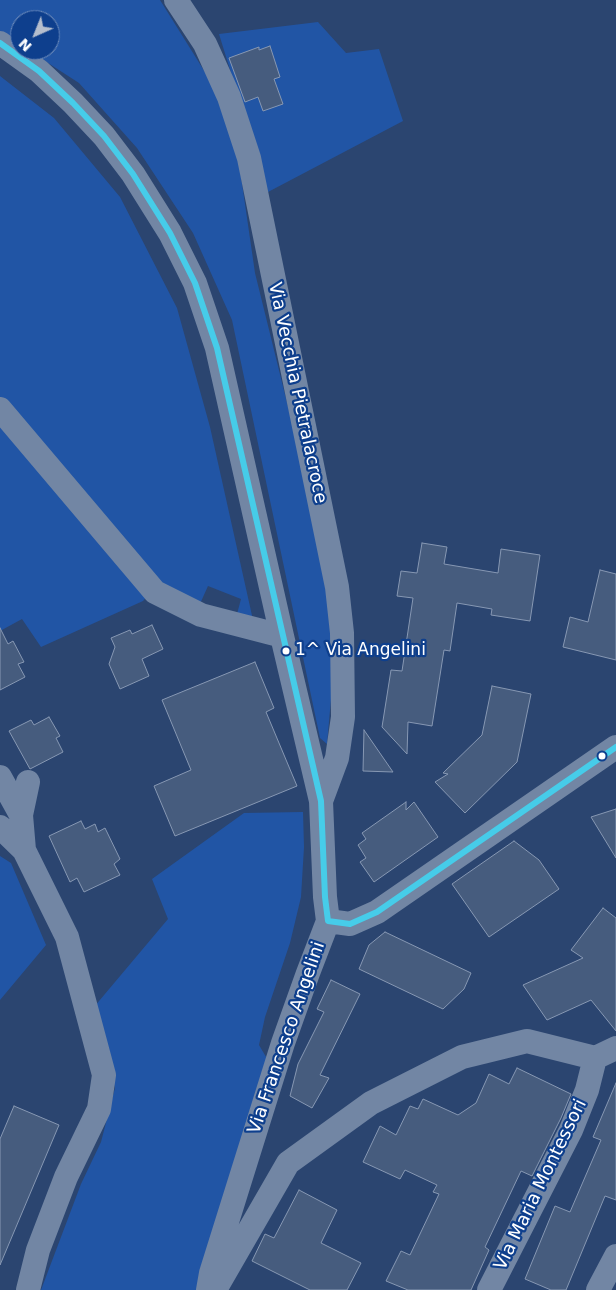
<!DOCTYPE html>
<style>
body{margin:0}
#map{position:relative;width:616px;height:1290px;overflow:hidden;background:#2b4570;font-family:"DejaVu Sans",sans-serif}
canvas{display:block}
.north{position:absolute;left:10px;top:10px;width:50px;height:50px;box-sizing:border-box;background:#0e3f8d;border:1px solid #6e8cbb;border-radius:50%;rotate:224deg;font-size:14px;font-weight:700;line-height:20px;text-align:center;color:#fff}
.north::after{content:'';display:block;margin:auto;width:18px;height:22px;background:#b5becd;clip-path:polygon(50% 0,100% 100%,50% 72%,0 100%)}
</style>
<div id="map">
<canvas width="616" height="1290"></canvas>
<div class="north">N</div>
</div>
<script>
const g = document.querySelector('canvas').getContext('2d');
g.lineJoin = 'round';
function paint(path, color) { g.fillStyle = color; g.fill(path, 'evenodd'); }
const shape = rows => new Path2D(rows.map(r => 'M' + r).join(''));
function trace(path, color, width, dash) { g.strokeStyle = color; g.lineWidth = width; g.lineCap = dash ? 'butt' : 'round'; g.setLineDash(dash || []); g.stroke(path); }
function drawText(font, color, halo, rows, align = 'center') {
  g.font = font + ' "DejaVu Sans",sans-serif'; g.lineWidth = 4.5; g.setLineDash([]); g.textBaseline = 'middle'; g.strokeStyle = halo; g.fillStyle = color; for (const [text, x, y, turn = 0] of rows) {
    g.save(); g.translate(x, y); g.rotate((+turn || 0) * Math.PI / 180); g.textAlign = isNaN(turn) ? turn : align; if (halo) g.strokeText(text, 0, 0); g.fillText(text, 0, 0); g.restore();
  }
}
paint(shape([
 [0,0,160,0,213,85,236,142,255,273,293,427,325,577,336,643,327,744,320,738,232,320,193,233,137,148,79,83,28,50,50,50,50,20,20,20,20,45,0,33],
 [318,22,346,53,379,49,403,121,268,192,219,34],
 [0,76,54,118,120,197,177,308,210,427,253,620,237,614,241,599,208,586,199,606,157,585,143,601,41,647,22,619,0,631],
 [303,812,304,847,301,897,290,943,265,1017,259,1045,269,1062,199,1290,41,1290,81,1184,101,1142,115,1088,94,1007,168,919,152,879,244,813],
 [0,856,11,863,46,945,0,1000]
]), '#2155a5');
const building = shape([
 [270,46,280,77,274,79,283,104,263,111,258,97,245,102,229,58,259,47,259,50,270,46],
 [422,543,447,547,444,564,498,573,501,549,540,555,530,621,491,615,492,609,457,603,450,651,444,650,432,726,408,722,407,754,382,727,391,670,402,671,413,598,397,596,401,571,417,573,422,543],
 [600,570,616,574,616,660,563,647,570,617,588,622,600,570],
 [152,625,163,649,142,659,149,676,120,689,109,664,115,647,111,638,130,630,132,634,152,625],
 [0,628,8,644,13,641,24,662,18,664,25,677,0,690,0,628],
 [255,662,274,708,266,712,297,786,175,836,154,786,191,770,162,700,255,662],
 [492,686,531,694,517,762,465,813,435,782,448,774,443,773,482,735,492,686],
 [49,717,60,736,56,738,63,752,30,769,9,731,31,720,34,725,49,717],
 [364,730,393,772,363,771,364,730],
 [406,802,406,810,414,802,438,837,374,882,360,862,366,858,358,845,366,839,362,833,406,802],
 [616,809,616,858,591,817,616,809],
 [81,821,85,829,95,824,98,832,105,828,120,859,114,864,120,875,84,892,77,878,70,882,49,836,81,821],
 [514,841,539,860,559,889,489,937,452,884,514,841],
 [603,908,616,918,616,1031,591,1000,547,1020,523,985,583,958,571,950,603,908],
 [385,932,471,973,464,989,443,1009,359,969,369,945,385,932],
 [331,980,360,994,320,1075,329,1078,312,1108,290,1096,298,1064,324,1012,317,1009,331,980],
 [517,1068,571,1094,561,1118,532,1176,521,1171,485,1247,489,1250,471,1290,408,1290,386,1281,401,1251,410,1255,439,1194,433,1192,437,1185,405,1170,400,1179,363,1162,380,1126,396,1135,410,1106,418,1109,423,1099,458,1115,476,1103,489,1074,509,1084,517,1068],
 [616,1083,616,1200,605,1196,566,1290,551,1290,525,1279,555,1206,570,1212,601,1140,593,1137,616,1083],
 [14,1106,59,1125,0,1265,0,1139,14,1106],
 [299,1190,337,1210,321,1243,361,1263,347,1290,310,1290,252,1261,265,1234,274,1238,299,1190]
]);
paint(building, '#465c7e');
trace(building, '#8798b3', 1);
trace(shape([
 [176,0,205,44,229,97,249,158,337,587,342,633,343,717,337,758,321,801],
 [0,43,39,71,73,103,104,136,133,174,170,233,195,283,217,348,282,636,321,801,325,897,328,921,308,973,283,1043,211,1273,208,1290],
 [0,409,155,592,201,615,282,636],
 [0,777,21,815,24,850,67,937,104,1075,99,1109,66,1177,38,1250,28,1290],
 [21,815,28,782],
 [0,827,24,850],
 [328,921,350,924,377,912,616,747],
 [595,1058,616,1048],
 [216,1288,288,1163,371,1103,462,1057,527,1041,595,1058,587,1090,571,1130,489,1290],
 [598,1290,616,1256]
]), '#7286a4', 24);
trace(shape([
 [0,43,39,71,73,103,104,136,133,174,170,233,195,283,217,348,321,801,325,897,328,921,350,924,377,912,616,747]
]), '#46cce9', 6);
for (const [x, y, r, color] of [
 [286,651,4.5,"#fff"],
 [602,756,4.5,"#fff"]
]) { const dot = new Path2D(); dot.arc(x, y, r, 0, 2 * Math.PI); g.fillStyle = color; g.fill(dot); trace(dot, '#0e3f8d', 2); }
drawText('17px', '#fff', '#0e3f8d', [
 ["1^ Via Angelini",295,651]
], 'left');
drawText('18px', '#fff', '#0e3f8d', [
 ["Via Vecchia Pietralacroce",297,393,78],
 ["Via Francesco Angelini",287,1038,-71],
 ["Via Maria Montessori",541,1185,-64]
]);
</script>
